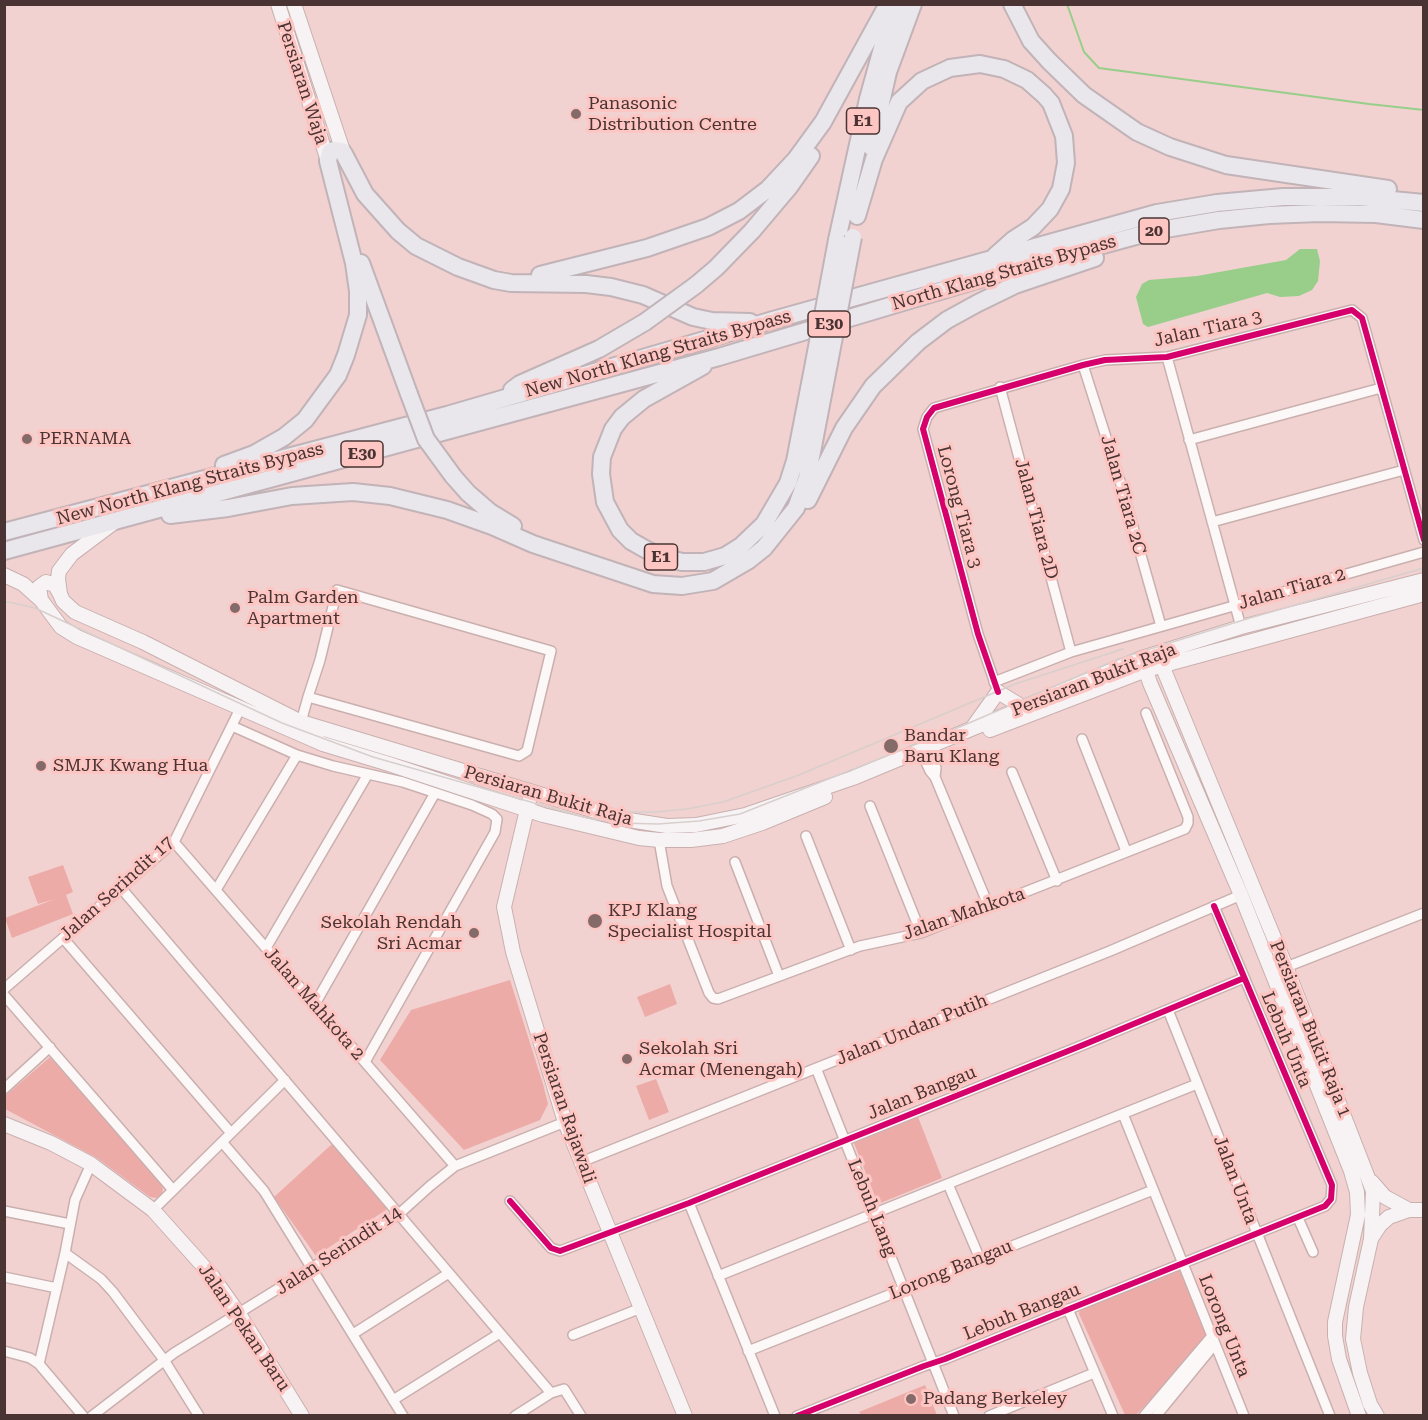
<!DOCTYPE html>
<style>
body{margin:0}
#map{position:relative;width:1428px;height:1420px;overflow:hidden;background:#f1d2d0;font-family:"Roboto Serif",serif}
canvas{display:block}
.frame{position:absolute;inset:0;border:6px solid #4a3433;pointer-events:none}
</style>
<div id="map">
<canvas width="1428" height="1420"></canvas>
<div class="frame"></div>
</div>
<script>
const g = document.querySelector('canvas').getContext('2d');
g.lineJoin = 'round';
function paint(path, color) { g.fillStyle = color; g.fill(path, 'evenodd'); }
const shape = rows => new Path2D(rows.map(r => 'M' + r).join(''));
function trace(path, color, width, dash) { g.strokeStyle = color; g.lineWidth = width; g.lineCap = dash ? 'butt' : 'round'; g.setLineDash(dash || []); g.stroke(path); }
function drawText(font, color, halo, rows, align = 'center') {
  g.font = font + ' "Roboto Serif",serif'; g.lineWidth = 6; g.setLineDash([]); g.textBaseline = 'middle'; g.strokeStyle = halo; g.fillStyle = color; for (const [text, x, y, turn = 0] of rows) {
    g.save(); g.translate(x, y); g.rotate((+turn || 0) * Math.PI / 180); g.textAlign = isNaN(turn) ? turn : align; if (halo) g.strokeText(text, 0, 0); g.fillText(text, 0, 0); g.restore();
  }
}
paint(shape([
 [63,865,73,892,66,895,73,914,12,938,5,918,55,899,38,904,28,877],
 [510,980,543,1084,548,1104,540,1120,464,1150,380,1060,411,1010],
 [670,984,677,1004,645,1017,637,997],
 [50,1057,162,1182,163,1189,162,1194,156,1198,150,1197,97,1158,5,1109,4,1097],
 [656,1079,669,1112,649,1120,636,1086],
 [918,1117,942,1178,878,1204,854,1143],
 [332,1144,389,1208,316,1256,274,1197],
 [1172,1266,1182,1269,1207,1330,1206,1337,1201,1346,1136,1415,1125,1415,1079,1314,1080,1309],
 [925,1385,937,1415,861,1415,859,1412]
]), '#edaba8');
paint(shape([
 [1300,249,1317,249,1320,261,1318,281,1312,290,1299,296,1280,297,1267,293,1148,327,1143,324,1136,297,1142,284,1149,280,1197,276,1286,260]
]), '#98ce8a');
trace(shape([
 [1067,4,1084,52,1099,68,1369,104,1424,110]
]), '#98ce8a', 2);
const street = shape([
 [1167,357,1241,627],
 [1083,365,1120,481,1161,626],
 [1000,387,1071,652],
 [1189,440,1381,388],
 [1212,522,1404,470],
 [994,682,1071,652,1424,552],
 [998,692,978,634,923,429,927,417,934,408,1083,365,1105,360,1167,357,1352,310,1362,318,1424,540],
 [301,722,308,697,320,660,337,590,551,651,527,751,519,756,308,697],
 [232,726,297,755,333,766,403,782,472,805,492,814,497,819,495,832,365,1062],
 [1082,739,1126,851],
 [929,753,936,768,935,777],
 [923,756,930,771,935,777,989,907],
 [1012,772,1057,881],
 [870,806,921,933],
 [806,836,851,950],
 [659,840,667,886,709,993,713,998,718,999,860,946,921,933,1185,829,1188,823,1188,817,1146,713],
 [174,842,455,1166],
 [735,862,779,976],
 [121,888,551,1393],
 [216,890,297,755],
 [63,938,231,1133],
 [266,948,368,774],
 [1271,973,1424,913],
 [4,989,174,842,240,709],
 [4,995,173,1190],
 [315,1004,435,793],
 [1168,1010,1330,1416],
 [816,1068,954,1416],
 [4,1089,50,1047],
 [1123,1114,1244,1416],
 [222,1142,264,1191,403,1416],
 [581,1162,1110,951,1241,895],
 [948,1184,980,1259],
 [510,1201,551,1248,560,1251,689,1203,1083,1045,1244,978],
 [689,1203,775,1416],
 [153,1210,285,1080],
 [4,1211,70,1224],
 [1298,1218,1313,1252],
 [65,1253,101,1279,113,1292,164,1360,199,1416],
 [718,1276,1197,1084],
 [4,1277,57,1288],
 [1068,1309,1113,1416],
 [353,1334,449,1273],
 [573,1335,641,1308],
 [4,1351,30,1358,39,1364,83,1416],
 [748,1351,1153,1190],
 [39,1364,65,1253,75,1200,91,1164],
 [393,1400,500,1333],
 [92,1416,174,1353,399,1214,430,1186,455,1166,565,1122],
 [515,1416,551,1393,564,1389,581,1416],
 [797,1416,924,1366,945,1359,1325,1206,1331,1199,1332,1185,1214,906],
 [989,1416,1094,1373],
 [1144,1416,1212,1336],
 [1156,1416,1215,1344]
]);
const secondary = shape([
 [278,4,328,161],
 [294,4,344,154],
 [112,524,72,554,59,571,58,579,60,594,63,601,75,612,143,642,301,722,622,819,667,826,696,825,745,815,853,778,1142,658,1241,627,1424,580],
 [4,575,23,584,41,600,61,627,77,637,323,744,389,764,543,815,639,838,659,840,691,840,723,836,762,823,825,797],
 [41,600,39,587,46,582,55,585,60,594],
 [1159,658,1286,967,1373,1191,1371,1239,1356,1307,1353,1339,1360,1373,1370,1404,1377,1416],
 [1143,662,1150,683,1241,895,1351,1171,1357,1192,1358,1215,1335,1322,1335,1336,1339,1359,1359,1416],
 [973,727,998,692,1021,706],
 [990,730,1146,670,1424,594],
 [529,801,504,907,513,952,565,1122,685,1416],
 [4,1124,51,1143,91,1164,153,1210,212,1276,239,1314,302,1416],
 [1372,1182,1385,1197,1409,1210],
 [1372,1237,1380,1225,1389,1217,1409,1210,1424,1210]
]);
const highway = shape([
 [1012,4,1031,41,1049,61,1084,95,1137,132,1170,147,1226,165,1388,189],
 [871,147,888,72,913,4],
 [857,216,874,159,899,102,922,81,950,68,980,64,1004,69,1027,80,1044,95,1051,103,1064,136,1066,163,1061,189,1050,209,1033,227,1013,240,995,256],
 [837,240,868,99,883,45,898,4],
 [361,263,409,394],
 [540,275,647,248,708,227,739,211,768,189,796,159,823,122,884,11],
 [696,285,716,268,752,231,790,186,811,156],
 [703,366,644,399,622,417,613,429,602,457,601,474,605,502,620,530,631,541,645,549,659,556,682,562,704,562,725,556,741,546,764,524,788,483,795,461,814,363],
 [512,390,520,384,599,349,645,322],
 [224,465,254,454,284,437,305,420,338,375,346,355,358,315,358,291,354,263,328,161,330,152,334,150,342,151,344,154,365,194,398,231,416,246,458,267,494,280,511,283,586,284,611,287,643,295,693,317,712,321,750,322],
 [453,476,468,493,490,512,513,526],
 [808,500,844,428,873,386,918,342,947,320,978,303,1015,285,1095,258],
 [170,515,228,508,292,496,353,492,390,496,447,510,492,526,533,544,653,584,682,586,713,581,749,560,764,548,796,508,807,478,829,363],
 [4,532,447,415,773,320,1157,213,1217,203,1283,197,1361,197,1424,203],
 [4,551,719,357,1007,271,1154,231,1219,220,1269,215,1319,213,1376,214,1424,220]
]);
trace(street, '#c9b0af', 12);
trace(secondary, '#c9b0af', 16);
trace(highway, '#c1b3b7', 20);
trace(street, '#fdf8f8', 9);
trace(secondary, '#f7f3f5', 14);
trace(highway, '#e9e7ec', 16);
trace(shape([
 [4,601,35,608,282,723,373,757,587,818,620,823,658,824,699,821,740,814,962,726,1118,659,1250,618,1424,568],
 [600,812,656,812,687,809,723,802,799,775,1015,684,1123,649]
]), '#d8cfcd', 1.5);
const highwayBridge = shape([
 [645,322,696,285],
 [814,363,837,240],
 [829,363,853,237],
 [409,394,426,439,453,476]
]);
trace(highwayBridge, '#c1b3b7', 20, []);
trace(highwayBridge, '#e9e7ec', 16);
trace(shape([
 [998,692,978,634,923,429,927,417,934,408,1083,365,1105,360,1167,357,1352,310,1362,318,1424,540],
 [510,1201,551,1248,560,1251,689,1203,1083,1045,1244,978],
 [797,1416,924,1366,945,1359,1325,1206,1331,1199,1332,1185,1214,906]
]), '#d6006c', 6);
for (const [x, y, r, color] of [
 [576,114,6,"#846b6a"],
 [27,439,6,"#846b6a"],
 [235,608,6,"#846b6a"],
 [891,746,8,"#846b6a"],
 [41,766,6,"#846b6a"],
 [595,921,8,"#846b6a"],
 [474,933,6,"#846b6a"],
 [627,1059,6,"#846b6a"],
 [911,1399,6,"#846b6a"]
]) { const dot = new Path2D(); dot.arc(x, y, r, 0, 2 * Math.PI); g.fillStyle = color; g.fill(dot); trace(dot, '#fec6c3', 2); }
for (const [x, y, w] of [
 [863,121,33],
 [1154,231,30],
 [829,324,42],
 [362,454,42],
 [661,557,33]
]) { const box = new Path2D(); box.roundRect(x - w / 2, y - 13, w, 26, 4.5); g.fillStyle = '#fec6c3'; g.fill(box); trace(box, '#4a3433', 1.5); }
drawText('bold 16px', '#4a3433', null, [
 ["E1",863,121],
 ["20",1154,231],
 ["E30",829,324],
 ["E30",362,454],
 ["E1",661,557]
]);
drawText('18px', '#4a3433', '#fec6c3', [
 ["Persiaran Waja",302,83,72],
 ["North Klang Straits Bypass",1004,273,-16],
 ["Jalan Tiara 3",1208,329,-13],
 ["New North Klang Straits Bypass",658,354,-16],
 ["New North Klang Straits Bypass",190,484,-15],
 ["Jalan Tiara 2C",1123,495,74],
 ["Lorong Tiara 3",959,507,75],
 ["Jalan Tiara 2D",1036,519,75],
 ["Jalan Tiara 2",1292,589,-16],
 ["Persiaran Bukit Raja",1094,680,-21],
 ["Persiaran Bukit Raja",548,796,16],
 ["Jalan Serindit 17",117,889,-42],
 ["Jalan Mahkota",964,914,-19],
 ["Jalan Mahkota 2",314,1004,49],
 ["Persiaran Bukit Raja 1",1310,1029,68],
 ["Jalan Undan Putih",912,1030,-22],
 ["Lebuh Unta",1286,1040,67],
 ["Jalan Bangau",922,1093,-22],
 ["Persiaran Rajawali",564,1108,71],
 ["Jalan Unta",1235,1180,69],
 ["Lebuh Lang",872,1208,68],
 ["Jalan Serindit 14",339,1251,-33],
 ["Lorong Bangau",951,1270,-22],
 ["Lebuh Bangau",1022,1312,-22],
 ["Lorong Unta",1224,1326,68],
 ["Jalan Pekan Baru",244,1328,56]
]);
drawText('18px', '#4a3433', '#fec6c3', [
 ["Panasonic",588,104],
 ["Distribution Centre",588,125],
 ["PERNAMA",39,439],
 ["Palm Garden",247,598],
 ["Apartment",247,619],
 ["Bandar",904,736],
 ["Baru Klang",904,757],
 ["SMJK Kwang Hua",53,766],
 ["KPJ Klang",608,911],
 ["Specialist Hospital",608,932],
 ["Sekolah Rendah",462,923,"right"],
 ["Sri Acmar",462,944,"right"],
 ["Sekolah Sri",639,1049],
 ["Acmar (Menengah)",639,1070],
 ["Padang Berkeley",923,1399]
], 'left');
</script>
